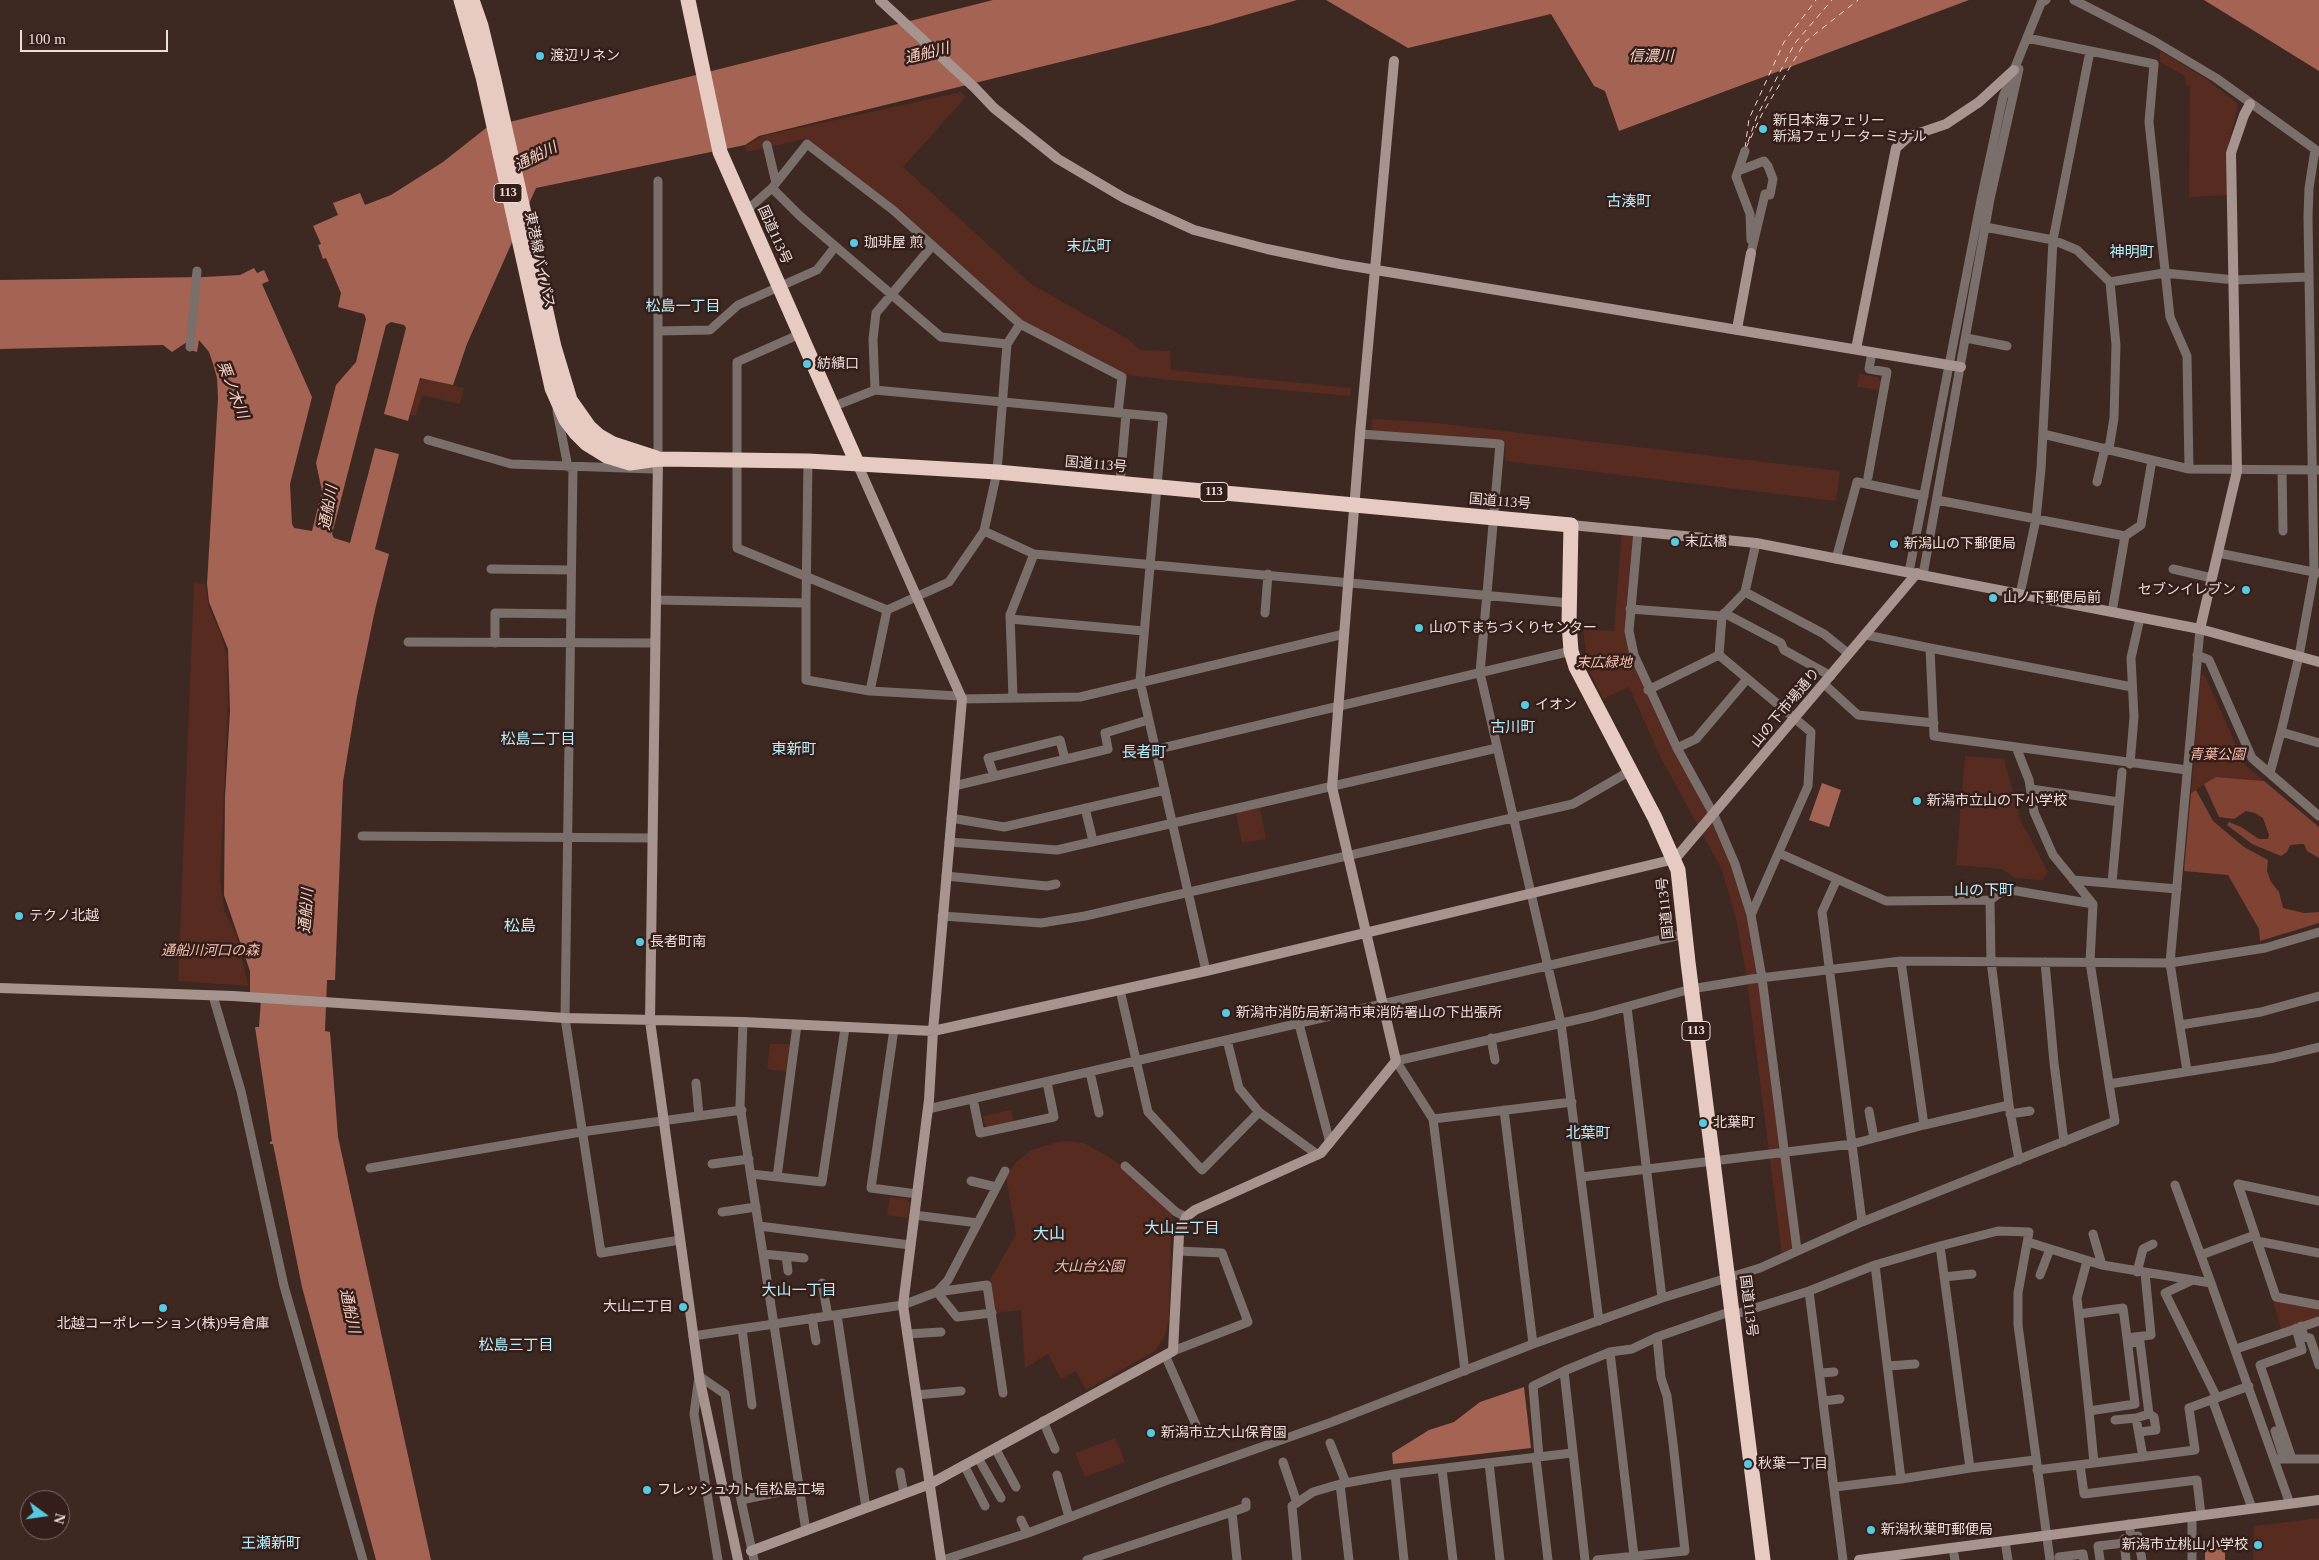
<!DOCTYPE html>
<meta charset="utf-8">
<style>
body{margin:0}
#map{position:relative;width:2319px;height:1560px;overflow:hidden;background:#3e2822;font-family:"Times New Roman",serif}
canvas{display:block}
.north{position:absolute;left:20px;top:1490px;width:50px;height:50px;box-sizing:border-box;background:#331e19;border:1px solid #7d6b66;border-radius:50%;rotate:104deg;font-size:14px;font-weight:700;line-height:20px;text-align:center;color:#eddeda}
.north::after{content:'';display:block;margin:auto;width:18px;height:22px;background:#57c9e2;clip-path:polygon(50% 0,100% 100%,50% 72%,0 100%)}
.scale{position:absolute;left:20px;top:30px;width:148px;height:22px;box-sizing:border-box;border:2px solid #eddeda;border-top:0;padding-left:6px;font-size:15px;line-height:18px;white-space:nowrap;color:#eddeda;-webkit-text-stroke:4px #331e19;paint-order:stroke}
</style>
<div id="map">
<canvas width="2319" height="1560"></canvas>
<div class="north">N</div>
<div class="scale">100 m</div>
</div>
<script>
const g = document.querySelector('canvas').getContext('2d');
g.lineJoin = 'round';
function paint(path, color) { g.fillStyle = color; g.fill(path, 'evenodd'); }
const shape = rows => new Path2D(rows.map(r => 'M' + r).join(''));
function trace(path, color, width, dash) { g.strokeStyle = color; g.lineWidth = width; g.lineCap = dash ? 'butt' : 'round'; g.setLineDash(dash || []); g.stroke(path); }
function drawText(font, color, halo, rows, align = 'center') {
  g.font = font + ' "Times New Roman","Noto Sans JP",serif'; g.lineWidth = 5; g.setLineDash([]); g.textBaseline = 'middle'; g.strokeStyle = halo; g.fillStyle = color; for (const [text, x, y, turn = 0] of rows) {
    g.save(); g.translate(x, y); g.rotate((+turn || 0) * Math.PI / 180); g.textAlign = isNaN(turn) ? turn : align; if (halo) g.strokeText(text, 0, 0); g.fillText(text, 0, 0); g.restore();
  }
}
paint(shape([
 [2160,51,2205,78,2237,103,2237,110,2227,151,2227,195,2189,197,2190,86,2186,85,2185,76,2160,62],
 [961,92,966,97,903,167,1031,284,1128,339,1140,350,1170,351,1171,370,1351,388,1350,396,1170,380,1121,374,1019,320,897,208,811,141,804,139,747,152,745,146,763,136],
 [1859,374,1878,377,1881,381,1880,390,1857,387],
 [424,378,464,388,460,404,422,395,416,416,410,415,418,382],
 [1372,419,1436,423,1840,471,1836,501,1505,461,1506,444,1371,432],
 [1622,529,1638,531,1630,609,1634,655,1714,815,1751,915,1797,1250,1782,1255,1747,979,1736,918,1722,870,1661,758,1629,687,1603,699,1588,668,1583,629,1614,631],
 [194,583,205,584,209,607,221,635,227,656,228,702,220,880,224,910,237,936,248,986,178,981],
 [2201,675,2205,676,2245,765,2264,781,2216,777,2191,793],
 [1965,756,2004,759,2021,821,2048,872,2042,880,2015,878,2002,869,1956,865],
 [1260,808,1266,839,1242,843,1236,813],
 [770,1044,792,1044,788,1072,767,1069],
 [1011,1110,1014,1122,988,1128,985,1125,983,1116],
 [1062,1141,1084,1143,1114,1160,1172,1212,1169,1319,1165,1336,1155,1351,1086,1390,1076,1371,1061,1379,1048,1354,1025,1368,1021,1310,994,1313,989,1282,1016,1234,1006,1177,1016,1162,1031,1150],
 [890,1197,907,1199,910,1203,908,1218,887,1215],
 [2272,1297,2319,1306,2319,1319,2282,1332],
 [1115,1438,1125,1462,1085,1477,1075,1453],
 [2319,1518,2319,1560,2253,1560,2254,1526]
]), '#572b20');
paint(shape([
 [2216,777,2264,781,2319,827,2319,858,2307,851,2304,844,2300,844,2290,845,2287,852,2281,856,2252,844,2227,825,2229,822,2241,827,2259,839,2268,839,2269,835,2263,818,2255,813,2246,811,2234,819,2219,817,2204,784],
 [2196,790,2213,821,2244,847,2268,860,2267,871,2271,882,2279,892,2283,908,2304,913,2319,912,2319,923,2260,941,2259,929,2228,875,2184,871,2191,793]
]), '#804233');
paint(shape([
 [993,0,1297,0,1211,25,759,136,745,145,536,188,467,344,453,385,420,378,408,421,384,414,406,328,404,325,391,322,386,325,332,534,334,538,350,543,375,448,399,454,375,549,389,554,375,610,357,697,343,782,335,980,327,980,325,1031,330,1032,338,1137,431,1560,376,1560,302,1287,273,1144,270,1144,270,1142,272,1141,255,1027,259,1027,261,999,250,997,250,971,224,895,225,797,230,710,228,649,209,602,207,584,218,398,217,378,213,364,209,352,199,340,197,352,187,349,187,342,172,352,163,345,0,349,0,280,204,277,240,275,254,268,257,273,264,270,269,281,262,284,312,397,290,484,292,524,294,528,312,531,322,491,316,463,336,385,356,362,366,319,364,314,338,307,341,293,326,258,323,259,318,245,321,244,313,226,338,215,333,203,360,193,365,205,391,195,443,162,486,128],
 [1326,0,1969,0,1619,131,1605,91,1594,86,1551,14,1408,48],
 [2204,0,2319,0,2319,71],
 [1822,783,1841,790,1829,827,1809,820],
 [1524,1387,1531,1448,1393,1464,1392,1453,1429,1430,1454,1422,1480,1402],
 [2205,1545,2225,1545,2225,1560,2205,1560]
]), '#a46353');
trace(shape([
 [1748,142,1757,116,1795,43,1832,0],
 [1745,148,1749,119,1784,42,1816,0],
 [1746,148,1762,114,1805,42,1858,0]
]), '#fad2c8', 1, [6, 5]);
trace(shape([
 [2074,0,2154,41,2216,78,2319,152],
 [2027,38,2154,64,2149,122,2170,317,2187,356,2189,469],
 [767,145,776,183],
 [2315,150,2309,188,2308,217,2314,573,2299,656,2281,732,2319,743],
 [1745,151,1736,177,1750,214,1751,240],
 [1738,171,1764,161,1768,166,1773,179,1770,195,1765,194,1751,253],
 [772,188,800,216,941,337,1007,344],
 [746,211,772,188,807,144,893,210,1020,324,1122,377,1118,413],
 [1985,227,2053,240,2077,250,2110,282,2116,345,2114,418,2109,449],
 [2110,282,2164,273,2235,280,2308,277],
 [658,331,710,330,738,305,817,270,835,247],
 [800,334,737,362,737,548,887,610,949,582,984,531,997,472,1007,344,1020,324],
 [1966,338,2007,346],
 [190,347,197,271],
 [875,390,873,339,876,313,932,246],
 [832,407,875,390,1163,417,1140,681,1206,971],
 [557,411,568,467],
 [1360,434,1500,444,1480,673,1561,1023,1599,1321],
 [2043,434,2189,469,2319,470],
 [428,440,511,464,652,469,658,459,658,181],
 [573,467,565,1018,601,1253,680,1240],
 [2282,470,2283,531],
 [1868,477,1887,372,1869,369,1872,352],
 [2097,482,2105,448],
 [1120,484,1126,414],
 [1937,500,2125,536],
 [984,531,1034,554,1569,603],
 [1638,531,1629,631,1634,655,1677,748,1714,815,1735,864,1751,915,1762,978,1797,1250],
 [2218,553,2319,573],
 [1836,559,1857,482,1924,496],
 [491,569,571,570],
 [2173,569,2212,578],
 [1909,572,1981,200,2003,97,2041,3,2046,0],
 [1923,575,1990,199,2019,69],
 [1745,592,1824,634,1849,654],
 [2020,594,2036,519,2041,469,2053,240,2090,51],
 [656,600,806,603,806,680,870,691,959,696],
 [806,603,808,461],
 [1630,609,1722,616],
 [2112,612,2125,536,2141,525,2152,460],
 [1265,613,1268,574],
 [1724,613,1781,643,1784,650,1831,676],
 [1010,619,1144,631],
 [408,642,655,643],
 [495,643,495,613,570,614],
 [1930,648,2132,687],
 [2197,655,2209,660,2252,758,2319,816],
 [1824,684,1858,715,1934,723],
 [1648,690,1719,655],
 [870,691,887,610],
 [1013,697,1010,615,1034,554],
 [962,699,1080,697,1344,634],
 [2016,747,2187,770],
 [1677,748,1696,739,1747,679],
 [1154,750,1571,651],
 [2130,764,2134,717,2131,658,2140,618],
 [2270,773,2281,732],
 [994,776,988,758,1060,740,1065,759],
 [954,786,1108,749,1105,733,1148,720],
 [2031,789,2119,802],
 [1085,808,1093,841],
 [951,818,1004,827,1165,790],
 [362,836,652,838],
 [949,842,1057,850,1497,748],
 [1779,853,1886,901,1990,900,2005,889,2093,904,2053,855,2034,812,2029,780,2016,747,1934,736,1930,648,1866,635],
 [946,876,1047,886,1056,884],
 [1837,879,1822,912,1862,1222],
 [2073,880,2177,889],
 [2112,883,2122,772],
 [1990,900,1991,961,2009,1105,2019,1160],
 [2093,904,2090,962,2109,1084],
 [1751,915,1808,786,1811,732,1719,655,1722,616,1745,592,1756,543],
 [942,916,1041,923,1085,916,1573,804,1630,771],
 [2045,962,2054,1063,2064,1142],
 [1120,990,1148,1112,1202,1170,1259,1112],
 [213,996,241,1091,284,1286,363,1560],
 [1627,1007,1662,1298],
 [743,1022,740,1106,806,1531],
 [1299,1024,1330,1143],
 [2180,1025,2261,1012,2319,996],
 [894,1029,871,1188,917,1194],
 [1491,1038,1495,1060],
 [1227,1040,1239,1088,1259,1112,1318,1155],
 [2187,1071,2170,963,2200,629],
 [1090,1072,1099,1113],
 [696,1083,699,1116],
 [973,1099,980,1133,1054,1117,1047,1082],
 [928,1109,1685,934],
 [1504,1110,1533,1344],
 [1869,1111,1874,1138],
 [2010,1114,2030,1111],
 [1433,1119,1572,1102],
 [1924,1125,2009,1105],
 [712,1164,749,1159],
 [1125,1166,1176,1212,1186,1217],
 [370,1168,581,1132,742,1110],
 [751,1174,822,1182,845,1028],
 [777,1177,797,1025],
 [1582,1177,1852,1144,1924,1125,1901,961],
 [971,1181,996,1187],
 [2175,1185,2211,1283],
 [2319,1201,2238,1184,2276,1297,2319,1305],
 [722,1212,756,1207],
 [914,1215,978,1223],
 [759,1226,910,1245],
 [2093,1234,2102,1265],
 [2257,1241,2319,1253],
 [2028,1242,2102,1265,2211,1283,2290,1504],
 [763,1254,804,1258],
 [2201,1255,2255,1235],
 [786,1256,788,1271],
 [2087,1261,2077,1298,2089,1411],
 [1875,1265,1901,1479,1970,1468,1940,1246],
 [2137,1272,2143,1249,2153,1244],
 [2040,1275,2050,1249],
 [1944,1277,1972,1274],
 [2193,1280,2165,1293,2217,1398],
 [822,1283,828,1316],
 [1809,1291,1843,1560],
 [992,1313,957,1317,937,1292,948,1280,1005,1171],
 [2079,1314,2123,1308,2127,1338],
 [837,1315,866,1508],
 [1733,1315,1809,1291,1875,1265,1940,1246,1998,1231,2029,1232,2018,1293,2018,1325,2050,1560],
 [812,1318,816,1341],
 [2301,1326,2304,1337,2310,1338,2319,1365],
 [742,1329,752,1405],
 [907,1334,941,1332],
 [693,1336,903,1305,937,1292,987,1285,1003,1393],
 [1657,1337,1732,1311],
 [2129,1343,2140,1342,2149,1414],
 [2236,1349,2319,1321],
 [1173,1351,1248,1322,1222,1253,1178,1251],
 [1610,1352,1634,1556],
 [1165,1355,1196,1425],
 [1888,1366,1915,1364],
 [1465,1371,1433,1119,1396,1061,1593,1016,1691,989,1752,979,1901,961,2170,963,2265,948,2319,932],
 [1820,1373,1834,1372],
 [916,1395,961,1391],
 [2212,1399,2252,1508],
 [1823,1401,1840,1399],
 [2136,1418,2149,1414,2154,1417,2156,1430,2139,1432],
 [2115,1420,2136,1418,2143,1457],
 [1043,1421,1055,1449],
 [2275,1431,2284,1459],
 [1330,1443,1346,1483],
 [995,1448,1016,1487],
 [1539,1457,1533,1386,1564,1371],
 [978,1458,1001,1498],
 [1536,1458,1548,1560],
 [2274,1459,2319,1459],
 [2292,1459,2260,1365,2302,1350,2296,1328],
 [1283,1462,1297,1503],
 [1489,1463,1500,1560],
 [2094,1463,2195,1450,2189,1408,2249,1386],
 [964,1465,985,1506],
 [2080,1465,2084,1494,2197,1480,2201,1515],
 [1816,1466,1831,1463],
 [1970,1468,2035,1460],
 [1442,1469,1453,1560],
 [2037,1470,2094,1463,2089,1411,2135,1404,2127,1338,2151,1335,2145,1273],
 [900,1472,904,1494],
 [1395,1474,1404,1560],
 [1057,1475,1069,1517],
 [1340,1484,1349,1560],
 [1835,1487,1901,1479],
 [741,1500,799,1488],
 [1232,1512,1246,1507,1246,1502],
 [2192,1516,2192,1560],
 [1021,1520,1027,1533],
 [2129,1524,2131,1537,2138,1536,2142,1560],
 [2124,1539,2126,1560],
 [2005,1541,2008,1560],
 [1953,1548,1955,1560],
 [718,1560,694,1414,699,1376,725,1394,741,1500,754,1560],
 [943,1560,1028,1533,1165,1481,1332,1422,1533,1344,1662,1298,1760,1268,1862,1222,2115,1121,2109,1084,2274,1058,2319,1047],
 [1087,1560,1232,1512,1237,1560],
 [1297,1560,1292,1506,1313,1492,1340,1484,1395,1474,1572,1453],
 [1585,1560,1564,1371,1610,1352,1632,1349,1657,1337,1661,1378,1667,1396,1673,1443,1685,1551,1597,1560],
 [2060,1560,2059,1557,2083,1554,2084,1560],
 [2100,1560,2098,1546,2124,1543]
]), '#7b6f6c', 9);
trace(shape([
 [880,0,975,88,994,108,1058,159,1124,198,1194,230,1267,249,1340,264,1961,367],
 [1737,329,1751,253],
 [1856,349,1896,148,1908,137,1946,124,1979,102,2014,70],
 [658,459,650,1021,699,1376,738,1560],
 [857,463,962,699,933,1031,929,1100,903,1305,941,1560],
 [1571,525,1756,543,2200,629,2319,662],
 [2200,629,2237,471,2231,153,2244,115,2250,104],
 [0,988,233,996,565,1018,743,1022,933,1031,1206,971,1675,859,1917,573],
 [751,1551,930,1484,1173,1351,1179,1235,1186,1217,1195,1210,1321,1153,1396,1061,1332,787,1360,434,1394,61],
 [1859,1560,2319,1500]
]), '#a7948f', 10);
trace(shape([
 [461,0,483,77,552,388,566,420,576,433,586,443,607,456,630,463,658,459,808,461,997,472,1571,525,1569,624,1571,651,1576,667,1655,818,1678,870,1688,962,1763,1560],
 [472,0,481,26,494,80,554,347,570,400,589,427,599,436,613,444,656,458],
 [688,0,720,152,857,463]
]), '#e7cac2', 15);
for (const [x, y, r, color] of [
 [540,56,5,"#57c9e2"],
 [1763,129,5,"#57c9e2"],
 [854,243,5,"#57c9e2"],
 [807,364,5,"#57c9e2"],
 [1675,542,5,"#57c9e2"],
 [1894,544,5,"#57c9e2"],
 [2246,590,5,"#57c9e2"],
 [1993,598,5,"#57c9e2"],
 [1419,628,5,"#57c9e2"],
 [1525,705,5,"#57c9e2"],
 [1917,801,5,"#57c9e2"],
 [19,916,5,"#57c9e2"],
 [640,942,5,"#57c9e2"],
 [1226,1013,5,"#57c9e2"],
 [1703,1123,5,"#57c9e2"],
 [683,1307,5,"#57c9e2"],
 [163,1308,5,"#57c9e2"],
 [1151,1433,5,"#57c9e2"],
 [1748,1464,5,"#57c9e2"],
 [647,1490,5,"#57c9e2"],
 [1871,1530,5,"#57c9e2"],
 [2258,1545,5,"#57c9e2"]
]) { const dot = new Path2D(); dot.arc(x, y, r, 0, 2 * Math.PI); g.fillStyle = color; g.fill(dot); trace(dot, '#331e19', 2); }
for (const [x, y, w] of [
 [508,193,28],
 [1214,492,28],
 [1696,1031,28]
]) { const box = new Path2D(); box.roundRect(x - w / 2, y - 9.5, w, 19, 4); g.fillStyle = '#331e19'; g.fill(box); trace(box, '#eddeda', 1); }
drawText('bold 12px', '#eddeda', null, [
 ["113",508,193],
 ["113",1214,492],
 ["113",1696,1031]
]);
drawText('14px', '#eddeda', '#331e19', [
 ["渡辺リネン",550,56],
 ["新日本海フェリー",1773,121],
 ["新潟フェリーターミナル",1773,137],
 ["珈琲屋 煎",864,243],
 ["紡績口",817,364],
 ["末広橋",1685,542],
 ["新潟山の下郵便局",1904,544],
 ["セブンイレブン",2236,590,"right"],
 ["山ノ下郵便局前",2003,598],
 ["山の下まちづくりセンター",1429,628],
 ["イオン",1535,705],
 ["新潟市立山の下小学校",1927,801],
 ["テクノ北越",29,916],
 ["長者町南",650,942],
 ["新潟市消防局新潟市東消防署山の下出張所",1236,1013],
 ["北葉町",1713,1123],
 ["大山二丁目",673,1307,"right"],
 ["北越コーポレーション(株)9号倉庫",163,1324,"center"],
 ["新潟市立大山保育園",1161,1433],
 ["秋葉一丁目",1758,1464],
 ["フレッシュカト信松島工場",657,1490],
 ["新潟秋葉町郵便局",1881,1530],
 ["新潟市立桃山小学校",2248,1545,"right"]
], 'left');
drawText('14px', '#eddeda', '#331e19', [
 ["国道113号",774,235,66],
 ["東港線バイパス",539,260,78],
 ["国道113号",1096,465,5],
 ["国道113号",1500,502,5],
 ["山の下市場通り",1786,708,-50],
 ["国道113号",1666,908,-96],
 ["国道113号",1748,1306,83]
]);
drawText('italic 14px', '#f7bdae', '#331e19', [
 ["末広緑地",1604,663],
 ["青葉公園",2217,755],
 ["通船川河口の森",210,951],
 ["大山台公園",1089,1267]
]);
drawText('italic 15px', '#fad2c8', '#331e19', [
 ["通船川",927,54,-14],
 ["信濃川",1651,57],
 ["通船川",536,157,-26],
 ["栗ノ木川",232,390,69],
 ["通船川",329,508,-80],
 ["通船川",307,911,-86],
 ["通船川",349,1311,78]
]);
drawText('15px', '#b6effd', '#331e19', [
 ["古湊町",1629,202],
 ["末広町",1089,247],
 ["神明町",2132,253],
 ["松島一丁目",683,307],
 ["古川町",1513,728],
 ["松島二丁目",538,740],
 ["東新町",794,750],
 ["長者町",1144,753],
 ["山の下町",1984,891],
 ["北葉町",1588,1134],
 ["大山二丁目",1182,1229],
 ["大山一丁目",799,1291],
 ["松島三丁目",516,1346],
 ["王瀬新町",271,1544]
]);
drawText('16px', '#b6effd', '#331e19', [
 ["松島",520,927],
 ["大山",1049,1235]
]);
</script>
